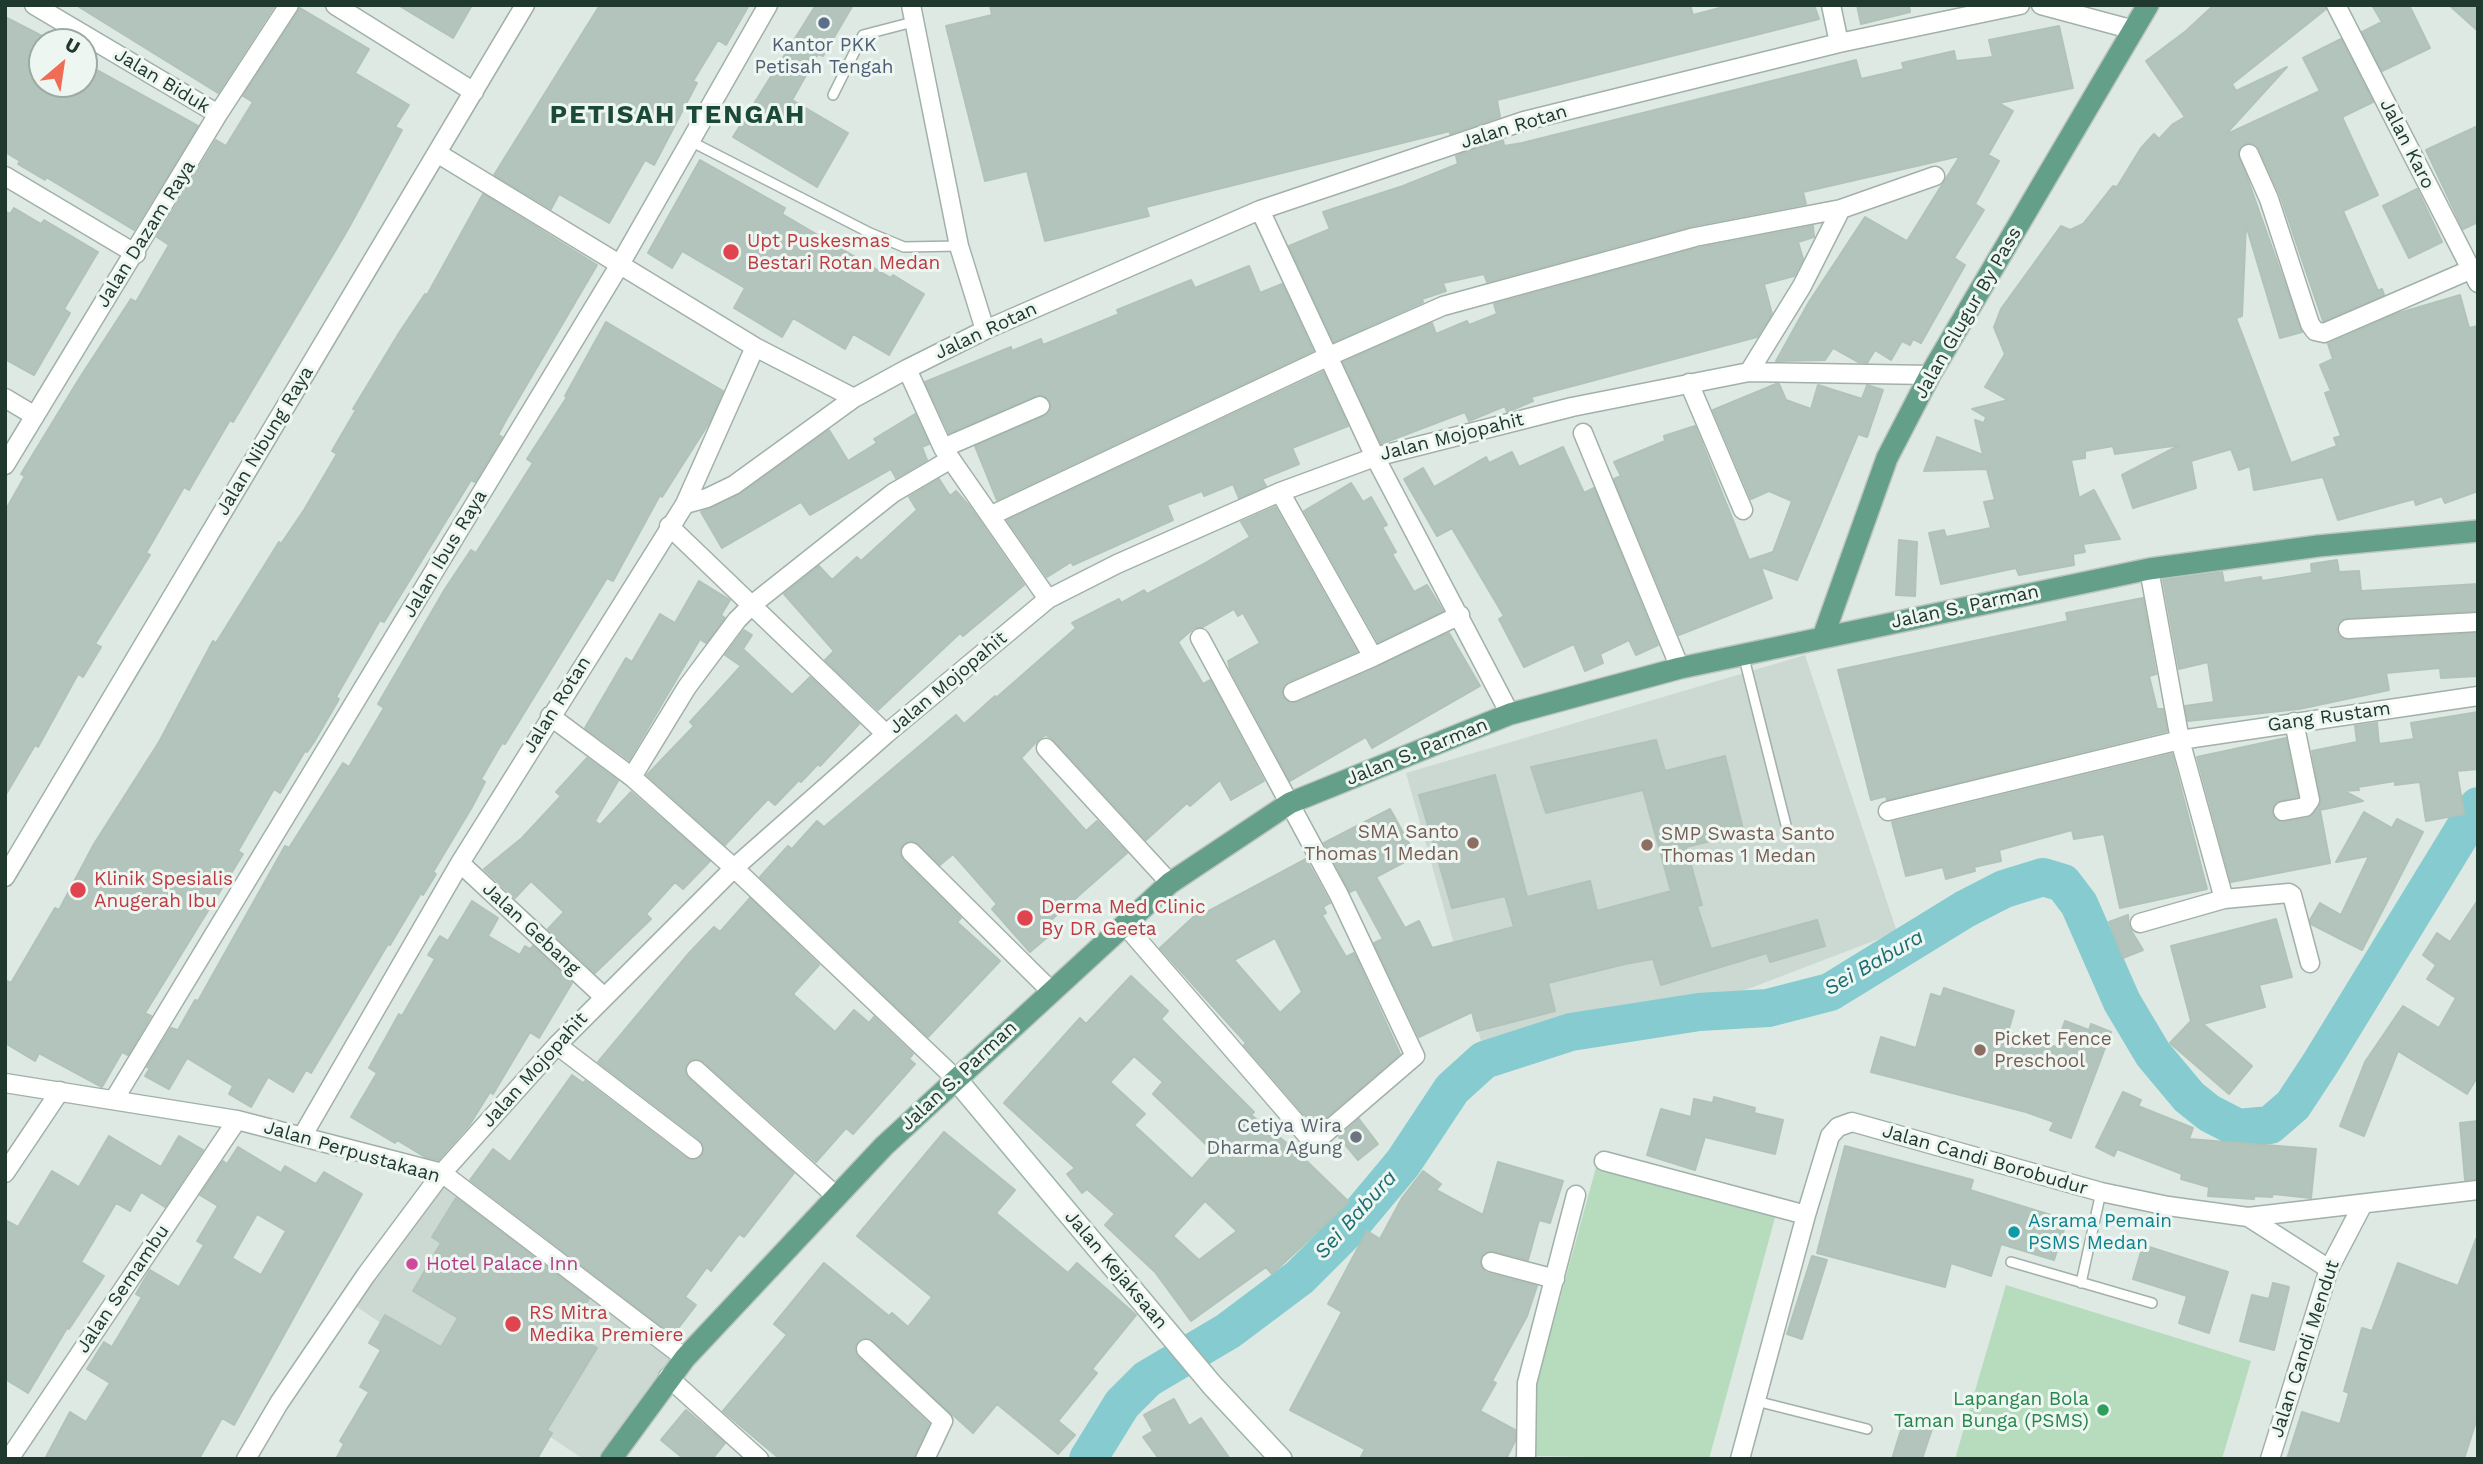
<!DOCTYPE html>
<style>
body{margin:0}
#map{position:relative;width:2483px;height:1464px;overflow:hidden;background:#dee9e3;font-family:"Work Sans",sans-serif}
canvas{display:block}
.frame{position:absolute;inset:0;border:7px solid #20392f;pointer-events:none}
.north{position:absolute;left:28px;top:28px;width:70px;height:70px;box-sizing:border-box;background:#eef6f1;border:2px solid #9caaa3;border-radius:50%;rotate:29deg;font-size:19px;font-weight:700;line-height:28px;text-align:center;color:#20392f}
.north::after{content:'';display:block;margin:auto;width:24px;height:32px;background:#f06c55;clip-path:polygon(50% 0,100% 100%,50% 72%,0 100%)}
</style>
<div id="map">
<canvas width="2483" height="1464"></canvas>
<div class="frame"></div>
<div class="north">U</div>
</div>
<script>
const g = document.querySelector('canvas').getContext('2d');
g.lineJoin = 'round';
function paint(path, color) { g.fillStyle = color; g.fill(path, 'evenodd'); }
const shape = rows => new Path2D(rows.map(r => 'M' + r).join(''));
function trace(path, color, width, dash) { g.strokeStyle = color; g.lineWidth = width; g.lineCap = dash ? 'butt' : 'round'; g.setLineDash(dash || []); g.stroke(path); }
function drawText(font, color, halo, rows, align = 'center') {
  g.font = font + ' "Work Sans",sans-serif'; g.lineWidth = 6; g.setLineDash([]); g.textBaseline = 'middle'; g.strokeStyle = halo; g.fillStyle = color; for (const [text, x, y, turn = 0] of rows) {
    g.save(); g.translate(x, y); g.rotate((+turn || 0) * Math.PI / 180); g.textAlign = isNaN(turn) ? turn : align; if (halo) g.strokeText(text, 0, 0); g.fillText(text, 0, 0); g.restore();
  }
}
paint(shape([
 [1805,655,1897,932,1735,994,1643,1007,1481,1041,1406,773],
 [443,1175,685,1358,612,1459,583,1459,348,1301]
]), '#ccd9d2');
paint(shape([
 [1597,1164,1776,1214,1709,1459,1534,1456,1528,1415],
 [2006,1285,2251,1361,2222,1459,1955,1459]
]), '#b6dbbd');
trace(shape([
 [1088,1459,1122,1404,1147,1379,1228,1331,1300,1277,1347,1230,1403,1163,1452,1089,1484,1060,1571,1032,1699,1012,1768,1008,1830,992,1965,909,2004,889,2043,877,2063,883,2079,904,2122,1002,2153,1054,2189,1097,2209,1113,2238,1128,2270,1125,2293,1105,2320,1064,2478,806]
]), '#85cbcf', 38);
const building = shape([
 [76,5,275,5,218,93,76,5],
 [398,5,472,5,453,38,398,5],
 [600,5,749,5,726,45,718,40,693,81,697,83,654,165,645,160,609,223,559,194,551,209,494,175,600,5],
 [816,5,853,5,823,56,818,54,792,100,848,133,817,187,733,137,816,5],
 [990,5,1690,5,1693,15,1731,5,1814,5,1819,19,1497,100,1500,117,1450,134,1450,131,1146,207,1149,216,1045,241,1027,171,985,181,946,26,992,15,990,5],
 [1857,5,1909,5,1910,12,1861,24,1857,5],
 [2214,5,2325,5,2326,9,2232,84,2236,91,2287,67,2225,135,2320,91,2303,58,2341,39,2373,102,2342,117,2378,195,2343,211,2378,291,2382,289,2384,295,2323,321,2280,195,2259,149,2250,143,2244,144,2238,152,2302,332,2280,338,2246,225,2242,316,2236,318,2291,463,2337,446,2334,438,2341,436,2325,393,2331,391,2320,365,2333,359,2328,344,2399,313,2460,295,2469,328,2478,326,2478,491,2445,503,2442,496,2416,505,2414,499,2338,520,2323,477,2254,490,2250,466,2239,470,2231,449,2191,461,2196,488,2133,508,2122,475,2180,445,2115,454,2113,446,2085,451,2085,458,2071,460,2079,498,2094,490,2120,539,2083,544,2085,552,2073,554,2074,565,2019,575,2016,568,1941,584,1929,533,1944,530,1946,537,1991,528,1984,502,1995,500,1987,469,1924,471,1937,437,1983,455,1975,420,1984,423,1986,417,1972,409,2008,400,1985,387,2005,354,1994,327,2001,309,2061,226,2070,230,2083,224,2113,186,2117,187,2141,148,2154,134,2159,139,2173,124,2185,117,2146,61,2186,31,2214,5],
 [2372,5,2409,5,2430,48,2382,71,2362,32,2382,22,2372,5],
 [2449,5,2478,5,2478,31,2449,5],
 [300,8,369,49,355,73,409,105,395,127,402,130,347,231,233,422,230,420,189,490,184,487,146,553,150,555,95,644,101,647,83,677,78,674,38,747,35,745,5,796,5,511,25,476,21,474,79,379,131,299,136,302,169,245,157,237,216,140,226,146,253,102,243,96,300,8],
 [5,17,42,36,42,84,84,84,84,63,198,126,134,230,46,177,45,180,18,164,20,161,5,152,5,17],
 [2059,26,2073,88,1999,103,2013,111,1988,155,1999,161,1975,204,1984,210,1954,258,1965,265,1921,343,1913,339,1910,345,1902,341,1891,360,1875,350,1867,363,1858,362,1833,348,1825,360,1776,361,1809,302,1865,217,1907,241,1960,156,1803,192,1806,204,1692,226,1487,282,1484,274,1443,283,1446,291,1422,299,1423,302,1334,342,1289,246,1330,229,1323,212,1403,186,1458,164,1456,156,1503,140,1504,146,1522,143,1856,60,1861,79,1904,69,1902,63,1954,51,1956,61,1993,57,1989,40,2059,26],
 [2478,126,2478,222,2463,229,2426,150,2478,126],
 [700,160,785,208,782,214,891,278,893,275,924,294,889,355,853,334,845,349,793,318,782,337,734,308,745,288,682,251,672,268,648,253,700,160],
 [2417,189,2442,242,2409,258,2383,206,2417,189],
 [483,194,597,265,506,420,498,435,502,437,475,482,471,480,384,622,380,620,336,697,339,699,314,742,307,752,305,751,280,793,274,789,238,851,243,854,145,1013,151,1016,128,1055,122,1052,102,1087,39,1053,35,1061,5,1043,5,980,11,983,55,908,59,910,94,844,159,742,213,641,216,643,279,542,281,544,304,510,337,454,332,451,356,410,353,409,399,333,425,294,427,295,483,194],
 [14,208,41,224,44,220,98,252,64,309,70,313,34,375,5,359,5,211,10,214,14,208],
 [1813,226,1814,237,1798,242,1803,259,1794,276,1764,284,1772,314,1757,337,1531,397,1533,401,1507,412,1505,406,1469,421,1465,412,1381,444,1343,362,1432,323,1436,334,1467,321,1469,325,1497,314,1494,304,1698,248,1813,226],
 [1249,266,1260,293,1282,284,1313,351,997,500,975,446,1045,416,1051,408,1050,401,1042,395,1035,396,949,433,925,382,1011,347,1012,351,1041,339,1043,345,1119,314,1117,310,1191,280,1195,288,1249,266],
 [606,322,723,391,709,423,662,497,660,495,613,581,607,578,505,744,502,743,481,779,485,782,472,807,433,872,436,874,423,895,421,893,390,945,388,944,311,1073,306,1070,293,1092,268,1077,251,1107,229,1094,233,1086,187,1058,169,1089,145,1076,150,1068,147,1067,171,1028,178,1030,195,1000,198,1001,285,846,289,848,343,763,349,767,384,708,378,704,445,589,471,550,476,553,533,463,527,459,567,397,565,396,606,322],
 [1323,372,1348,426,1292,448,1299,464,1262,479,1266,486,1239,498,1233,484,1204,496,1202,491,1167,505,1173,520,1073,565,1071,562,1047,577,1007,520,1323,372],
 [1776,384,1779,384,1786,400,1811,409,1818,385,1862,399,1867,385,1883,390,1867,437,1858,434,1797,580,1761,567,1772,598,1679,635,1614,479,1621,476,1614,462,1665,441,1664,436,1695,426,1749,560,1773,552,1792,501,1769,491,1751,499,1713,410,1776,384],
 [915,414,929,444,922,447,927,460,896,478,891,469,810,515,801,502,722,548,701,512,740,494,829,430,848,461,877,443,874,439,915,414],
 [1563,447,1584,493,1594,488,1658,645,1636,655,1629,640,1600,654,1603,663,1585,671,1574,644,1524,667,1499,619,1504,616,1452,528,1437,536,1404,479,1423,468,1434,487,1486,457,1489,463,1512,452,1519,467,1563,447],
 [939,479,950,496,956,491,970,507,1024,585,963,636,960,633,878,710,825,660,834,651,784,594,819,566,832,580,857,557,861,561,917,510,909,497,939,479],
 [1351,483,1363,502,1371,497,1387,525,1382,527,1396,552,1392,554,1414,592,1427,585,1443,611,1378,642,1304,511,1351,483],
 [1275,507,1357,652,1288,682,1282,691,1286,701,1298,702,1449,633,1480,686,1372,748,1366,737,1290,781,1230,669,1228,661,1260,643,1243,613,1238,616,1234,609,1203,627,1194,628,1178,642,1203,684,1210,680,1264,781,1231,800,1220,780,1190,806,1187,803,1146,840,1054,740,1046,735,1039,739,1021,758,1086,831,1097,821,1127,853,1051,920,1058,928,1030,952,992,909,997,904,953,854,940,865,918,844,913,841,903,844,900,850,903,860,961,918,957,922,1000,961,928,1037,760,877,788,846,792,849,817,821,824,827,956,715,964,724,995,696,996,698,1076,628,1072,623,1119,599,1121,603,1144,590,1147,594,1200,566,1250,537,1241,522,1275,507],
 [1899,540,1917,542,1915,596,1896,595,1899,540],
 [2337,560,2339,572,2359,571,2361,591,2478,584,2478,611,2347,618,2341,620,2337,629,2339,636,2349,640,2478,633,2478,676,2441,678,2440,668,2386,673,2389,690,2299,709,2188,721,2185,706,2214,702,2208,662,2179,669,2163,580,2222,572,2224,583,2261,577,2262,581,2312,573,2311,564,2337,560],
 [699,581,730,600,721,615,725,618,706,643,700,639,629,760,585,728,626,658,632,662,660,614,675,623,699,581],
 [2143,598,2156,674,2149,676,2157,709,2163,709,2167,731,1887,800,1886,796,1871,800,1838,670,2068,621,2066,613,2143,598],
 [744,630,752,635,743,649,792,695,810,677,859,724,820,766,818,764,801,782,799,780,775,805,768,799,725,845,647,775,694,726,690,722,741,666,725,655,744,630],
 [2478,712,2478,769,2457,771,2464,814,2426,821,2420,782,2395,785,2395,781,2358,787,2359,790,2344,791,2363,801,2320,810,2330,863,2231,882,2197,757,2286,738,2298,797,2276,802,2272,812,2275,819,2285,822,2308,818,2321,803,2312,751,2357,742,2355,726,2377,723,2379,744,2414,739,2411,723,2478,712],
 [1656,740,1665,771,1725,756,1744,833,1686,847,1702,905,1697,906,1711,949,1817,920,1825,946,1770,962,1767,953,1661,985,1653,959,1625,964,1548,983,1555,1011,1477,1031,1472,1012,1419,1037,1374,943,1383,939,1356,889,1350,892,1324,843,1390,809,1416,856,1376,877,1405,928,1419,921,1432,948,1514,927,1505,896,1452,908,1419,795,1495,775,1527,897,1590,881,1597,911,1671,891,1643,790,1546,813,1531,767,1656,740],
 [2172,754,2207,889,2120,908,2104,834,2074,839,2072,830,1999,850,2001,861,1974,867,1975,871,1946,879,1943,867,1906,876,1892,822,2172,754],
 [587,758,618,781,595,821,600,825,631,792,710,861,683,889,675,882,646,914,651,919,595,973,548,929,564,912,531,881,515,898,484,869,522,838,561,796,556,792,587,758],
 [2364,812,2392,828,2397,819,2423,832,2362,950,2311,924,2310,920,2320,903,2341,915,2369,856,2336,862,2364,812],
 [1306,859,1330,903,1323,907,1326,913,1322,915,1346,957,1354,953,1400,1054,1315,1127,1244,1045,1246,1043,1160,948,1202,909,1205,913,1306,859],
 [1275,938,1302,992,1280,1013,1234,960,1275,938],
 [750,898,819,965,793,994,835,1032,854,1010,869,1023,874,1017,913,1054,909,1059,915,1064,853,1134,846,1128,816,1162,704,1062,693,1059,687,1063,685,1073,688,1078,794,1173,744,1237,739,1234,711,1271,707,1267,685,1297,696,1305,673,1335,470,1180,493,1149,510,1162,572,1075,583,1083,585,1081,686,1158,692,1160,702,1156,704,1150,700,1140,598,1062,690,952,714,927,720,932,750,898],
 [2478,900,2478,1076,2467,1094,2398,1051,2364,1136,2340,1126,2365,1062,2403,1006,2439,1028,2456,998,2427,979,2436,965,2423,955,2437,933,2450,942,2478,900],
 [472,901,498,918,488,936,520,955,525,946,530,949,533,946,572,983,539,1038,530,1032,493,1094,490,1092,470,1124,438,1160,425,1157,397,1140,395,1143,351,1117,377,1073,369,1068,399,1014,402,1016,435,959,428,955,440,936,448,941,472,901],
 [2128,915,2129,927,2143,950,2123,958,2109,922,2128,915],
 [2276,919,2292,977,2259,985,2265,1007,2203,1024,2252,1066,2229,1094,2170,1043,2191,1021,2171,946,2276,919],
 [1131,976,1168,1011,1161,1019,1254,1112,1251,1115,1293,1148,1349,1202,1272,1274,1266,1267,1191,1321,1155,1272,1105,1225,1115,1214,1087,1189,1082,1193,1067,1174,1075,1168,1004,1103,1080,1018,1086,1024,1131,976],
 [1134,1056,1163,1082,1153,1094,1215,1153,1192,1179,1134,1125,1145,1114,1110,1082,1134,1056],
 [1205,1201,1237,1231,1199,1260,1173,1236,1205,1201],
 [1944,988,2014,1011,2008,1032,2056,1047,2065,1021,2089,1030,2091,1024,2111,1032,2071,1138,2050,1130,2054,1122,2026,1112,1871,1072,1881,1037,1916,1048,1931,994,1941,997,1944,988],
 [2123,1092,2141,1100,2138,1106,2193,1128,2189,1139,2316,1149,2311,1198,2273,1194,2272,1197,2254,1196,2254,1199,2208,1196,2209,1187,2181,1179,2182,1174,2117,1149,2114,1156,2096,1147,2123,1092],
 [1714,1097,1755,1108,1754,1113,1783,1120,1775,1154,1705,1137,1695,1170,1647,1155,1661,1109,1691,1117,1694,1099,1713,1103,1714,1097],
 [1359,1119,1378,1144,1358,1160,1339,1137,1359,1119],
 [2478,1121,2478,1179,2465,1180,2460,1123,2478,1121],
 [944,1132,1015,1190,996,1213,1068,1273,1077,1263,1136,1315,1092,1369,1097,1373,1058,1421,1075,1435,1058,1454,997,1404,973,1433,868,1338,862,1338,855,1346,858,1357,929,1424,914,1459,780,1459,723,1411,787,1335,774,1324,824,1263,889,1316,892,1313,908,1327,932,1297,857,1236,944,1132],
 [109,1136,161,1167,179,1136,203,1150,165,1207,141,1192,130,1211,116,1203,81,1262,104,1276,69,1329,67,1328,28,1393,5,1379,5,1220,18,1227,52,1171,79,1187,109,1136],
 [1845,1146,1973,1180,1970,1190,2067,1220,2054,1260,2001,1244,1991,1276,1951,1263,1945,1287,1817,1253,1845,1146],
 [238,1147,281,1173,285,1166,316,1184,324,1172,362,1194,234,1425,222,1418,199,1459,45,1459,70,1412,86,1422,110,1383,87,1369,104,1342,112,1347,142,1297,136,1294,150,1270,179,1287,204,1245,197,1241,218,1206,200,1195,223,1161,227,1164,238,1147],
 [257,1214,286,1231,261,1275,232,1258,257,1214],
 [1498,1162,1563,1181,1550,1223,1539,1220,1528,1260,1493,1251,1483,1254,1480,1260,1483,1270,1487,1273,1537,1286,1527,1316,1492,1381,1496,1383,1480,1411,1515,1430,1515,1441,1506,1459,1360,1459,1365,1449,1290,1410,1342,1312,1328,1304,1367,1231,1380,1239,1402,1198,1423,1171,1441,1184,1436,1190,1483,1215,1498,1162],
 [456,1198,589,1299,566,1329,597,1348,547,1430,552,1433,537,1459,336,1459,344,1444,340,1441,369,1392,360,1387,381,1350,369,1343,385,1315,441,1347,458,1318,413,1291,441,1243,432,1237,456,1198],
 [2476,1239,2478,1415,2464,1459,2287,1459,2302,1412,2340,1424,2349,1393,2344,1391,2362,1328,2372,1331,2398,1263,2458,1286,2476,1239],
 [2143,1245,2228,1272,2209,1333,2179,1323,2187,1296,2133,1279,2143,1245],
 [1812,1256,1827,1260,1802,1339,1787,1334,1812,1256],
 [2273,1283,2289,1287,2274,1350,2240,1341,2252,1295,2269,1299,2273,1283],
 [1174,1399,1189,1426,1201,1418,1230,1459,1159,1459,1143,1437,1153,1431,1144,1415,1174,1399],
 [686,1410,725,1443,712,1459,684,1459,661,1440,686,1410],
 [1906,1414,1934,1423,1922,1459,1892,1459,1906,1414]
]);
paint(building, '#b3c4bc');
trace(building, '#b1c3b9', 2);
const lane = shape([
 [833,95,863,35,913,22],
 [692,142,870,233,904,247,959,246],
 [1743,654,1786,825],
 [2011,1262,2152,1303],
 [2081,1283,2101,1192],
 [1756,1401,1867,1429]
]);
const street = shape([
 [34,5,218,114],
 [335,5,474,92],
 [911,5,959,246,985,330],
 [1831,5,1839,43],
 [2041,5,2134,30],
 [2336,5,2478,283],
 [437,153,755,347,854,398],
 [2249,154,2269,199,2310,324,2315,331,2324,333,2472,269],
 [5,176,136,254],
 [1260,210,1375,457,1510,714],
 [907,369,943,448,1048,599],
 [1749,372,1802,286,1841,209],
 [1689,383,1743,510],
 [5,398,35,416],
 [1583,433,1680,668],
 [943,448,1040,406],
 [5,465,218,114,289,5],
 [1280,492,1373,657,1460,615],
 [685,504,755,347],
 [992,515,1327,357,1443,306,1695,237,1841,209,1935,176],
 [669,526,886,734],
 [2149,569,2180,740,2224,899],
 [2348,629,2478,622],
 [1293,692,1373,657],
 [550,716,632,777,734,868,955,1078],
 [1046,748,1170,883],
 [632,777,687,687,737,620,753,604,893,493,951,459],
 [1888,811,2180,740,2478,696],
 [2283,811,2305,807,2310,800,2294,722],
 [911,852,1052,992],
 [460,863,603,996],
 [5,877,525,5],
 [2140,923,2224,899,2289,893,2292,895,2310,963],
 [1125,925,1311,1140,1316,1141,1415,1056,1339,895,1200,638],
 [557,1045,693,1149],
 [696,1070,836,1196],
 [5,1083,237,1120,442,1173,685,1358],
 [115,1098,619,266,768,5],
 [303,1135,460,863,685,504,707,498,734,485,854,398,907,369,985,330,1260,210,1524,121,1839,43,2020,5],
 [1604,1161,1806,1215],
 [5,1173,60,1091],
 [2248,1217,2329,1269],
 [1491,1262,1555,1279],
 [866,1349,943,1421,925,1459],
 [668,1377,759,1459],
 [9,1459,237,1120],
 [246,1459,279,1403,366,1275,442,1173,557,1045,734,868,886,734,1048,599,1117,564,1280,492,1375,457,1572,407,1749,372,1930,375],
 [1526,1459,1527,1383,1576,1195],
 [1740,1459,1806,1215,1830,1136,1838,1127,1852,1122,2101,1192,2168,1206,2248,1217,2478,1190],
 [2270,1459,2329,1269,2363,1204]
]);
const secondary = shape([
 [955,1078,1212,1385,1281,1459]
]);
const primary = shape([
 [1823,637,1887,458,1930,375,2148,5],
 [611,1459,685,1358,884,1146,1170,883,1290,803,1510,714,1680,668,2149,569,2318,546,2478,531]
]);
trace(lane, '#a1b1a9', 12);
trace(street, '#a1b1a9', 21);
trace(secondary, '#9db5aa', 24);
trace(primary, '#bcc4c1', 24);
trace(lane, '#fff', 9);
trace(street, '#fff', 18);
trace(secondary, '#fff', 21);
trace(primary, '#639f89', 21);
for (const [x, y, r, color] of [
 [824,23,7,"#5c6f8a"],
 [731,252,9,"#e0444e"],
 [1473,843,7,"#8d6e63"],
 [1647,845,7,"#8d6e63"],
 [78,890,9,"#e0444e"],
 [1025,918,9,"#e0444e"],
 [1980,1050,7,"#8d6e63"],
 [1356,1137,7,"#6b7280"],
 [2014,1232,7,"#0f9aa8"],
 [412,1264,7,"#d1479c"],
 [513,1324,9,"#e0444e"],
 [2103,1410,7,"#2e9e5b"]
]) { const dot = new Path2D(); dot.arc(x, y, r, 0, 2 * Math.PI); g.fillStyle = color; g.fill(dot); trace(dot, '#eef6f1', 2.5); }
drawText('19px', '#4e5e75', '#eef6f1', [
 ["Kantor PKK",824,45],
 ["Petisah Tengah",824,67]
]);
drawText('19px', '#20392f', '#eef6f1', [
 ["Jalan Biduk",162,81,31],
 ["Jalan Rotan",1514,127,-17],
 ["Jalan Karo",2407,144,63],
 ["Jalan Dazam Raya",146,234,-58],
 ["Jalan Glugur By Pass",1968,313,-60],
 ["Jalan Rotan",986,331,-25],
 ["Jalan Mojopahit",1452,437,-14],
 ["Jalan Nibung Raya",265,441,-59],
 ["Jalan Ibus Raya",445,554,-59],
 ["Jalan S. Parman",1965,607,-12],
 ["Jalan Mojopahit",948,683,-40],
 ["Jalan Rotan",557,705,-58],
 ["Gang Rustam",2329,717,-8],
 ["Jalan S. Parman",1417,752,-22],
 ["Jalan Gebang",531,929,43],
 ["Jalan Mojopahit",535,1070,-48],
 ["Jalan S. Parman",959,1076,-43],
 ["Jalan Perpustakaan",352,1152,16],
 ["Jalan Candi Borobudur",1985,1160,16],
 ["Jalan Kejaksaan",1116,1270,50],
 ["Jalan Semambu",123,1289,-56],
 ["Jalan Candi Mendut",2305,1349,-72]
]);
drawText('19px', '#be3a42', '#eef6f1', [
 ["Upt Puskesmas",747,241],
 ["Bestari Rotan Medan",747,263],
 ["Klinik Spesialis",94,879],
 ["Anugerah Ibu",94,901],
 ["Derma Med Clinic",1041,907],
 ["By DR Geeta",1041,929],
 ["RS Mitra",529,1313],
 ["Medika Premiere",529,1335]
], 'left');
drawText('19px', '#785e54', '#eef6f1', [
 ["SMA Santo",1459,832,"right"],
 ["Thomas 1 Medan",1459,854,"right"],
 ["SMP Swasta Santo",1661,834],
 ["Thomas 1 Medan",1661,856],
 ["Picket Fence",1994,1039],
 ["Preschool",1994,1061]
], 'left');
drawText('19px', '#5b616d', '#eef6f1', [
 ["Cetiya Wira",1342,1126],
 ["Dharma Agung",1342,1148]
], 'right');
drawText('19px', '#0d838f', '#eef6f1', [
 ["Asrama Pemain",2028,1221],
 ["PSMS Medan",2028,1243]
], 'left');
drawText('19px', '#b23c85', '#eef6f1', [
 ["Hotel Palace Inn",426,1264]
], 'left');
drawText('19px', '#27864d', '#eef6f1', [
 ["Lapangan Bola",2089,1399],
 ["Taman Bunga (PSMS)",2089,1421]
], 'right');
drawText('italic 21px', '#1b6d73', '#eef6f1', [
 ["Sei Babura",1874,963,-30],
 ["Sei Babura",1356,1215,-48]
]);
g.letterSpacing = '2px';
drawText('bold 26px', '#1c4a3a', '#eef6f1', [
 ["PETISAH TENGAH",678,115]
]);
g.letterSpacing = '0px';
</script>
